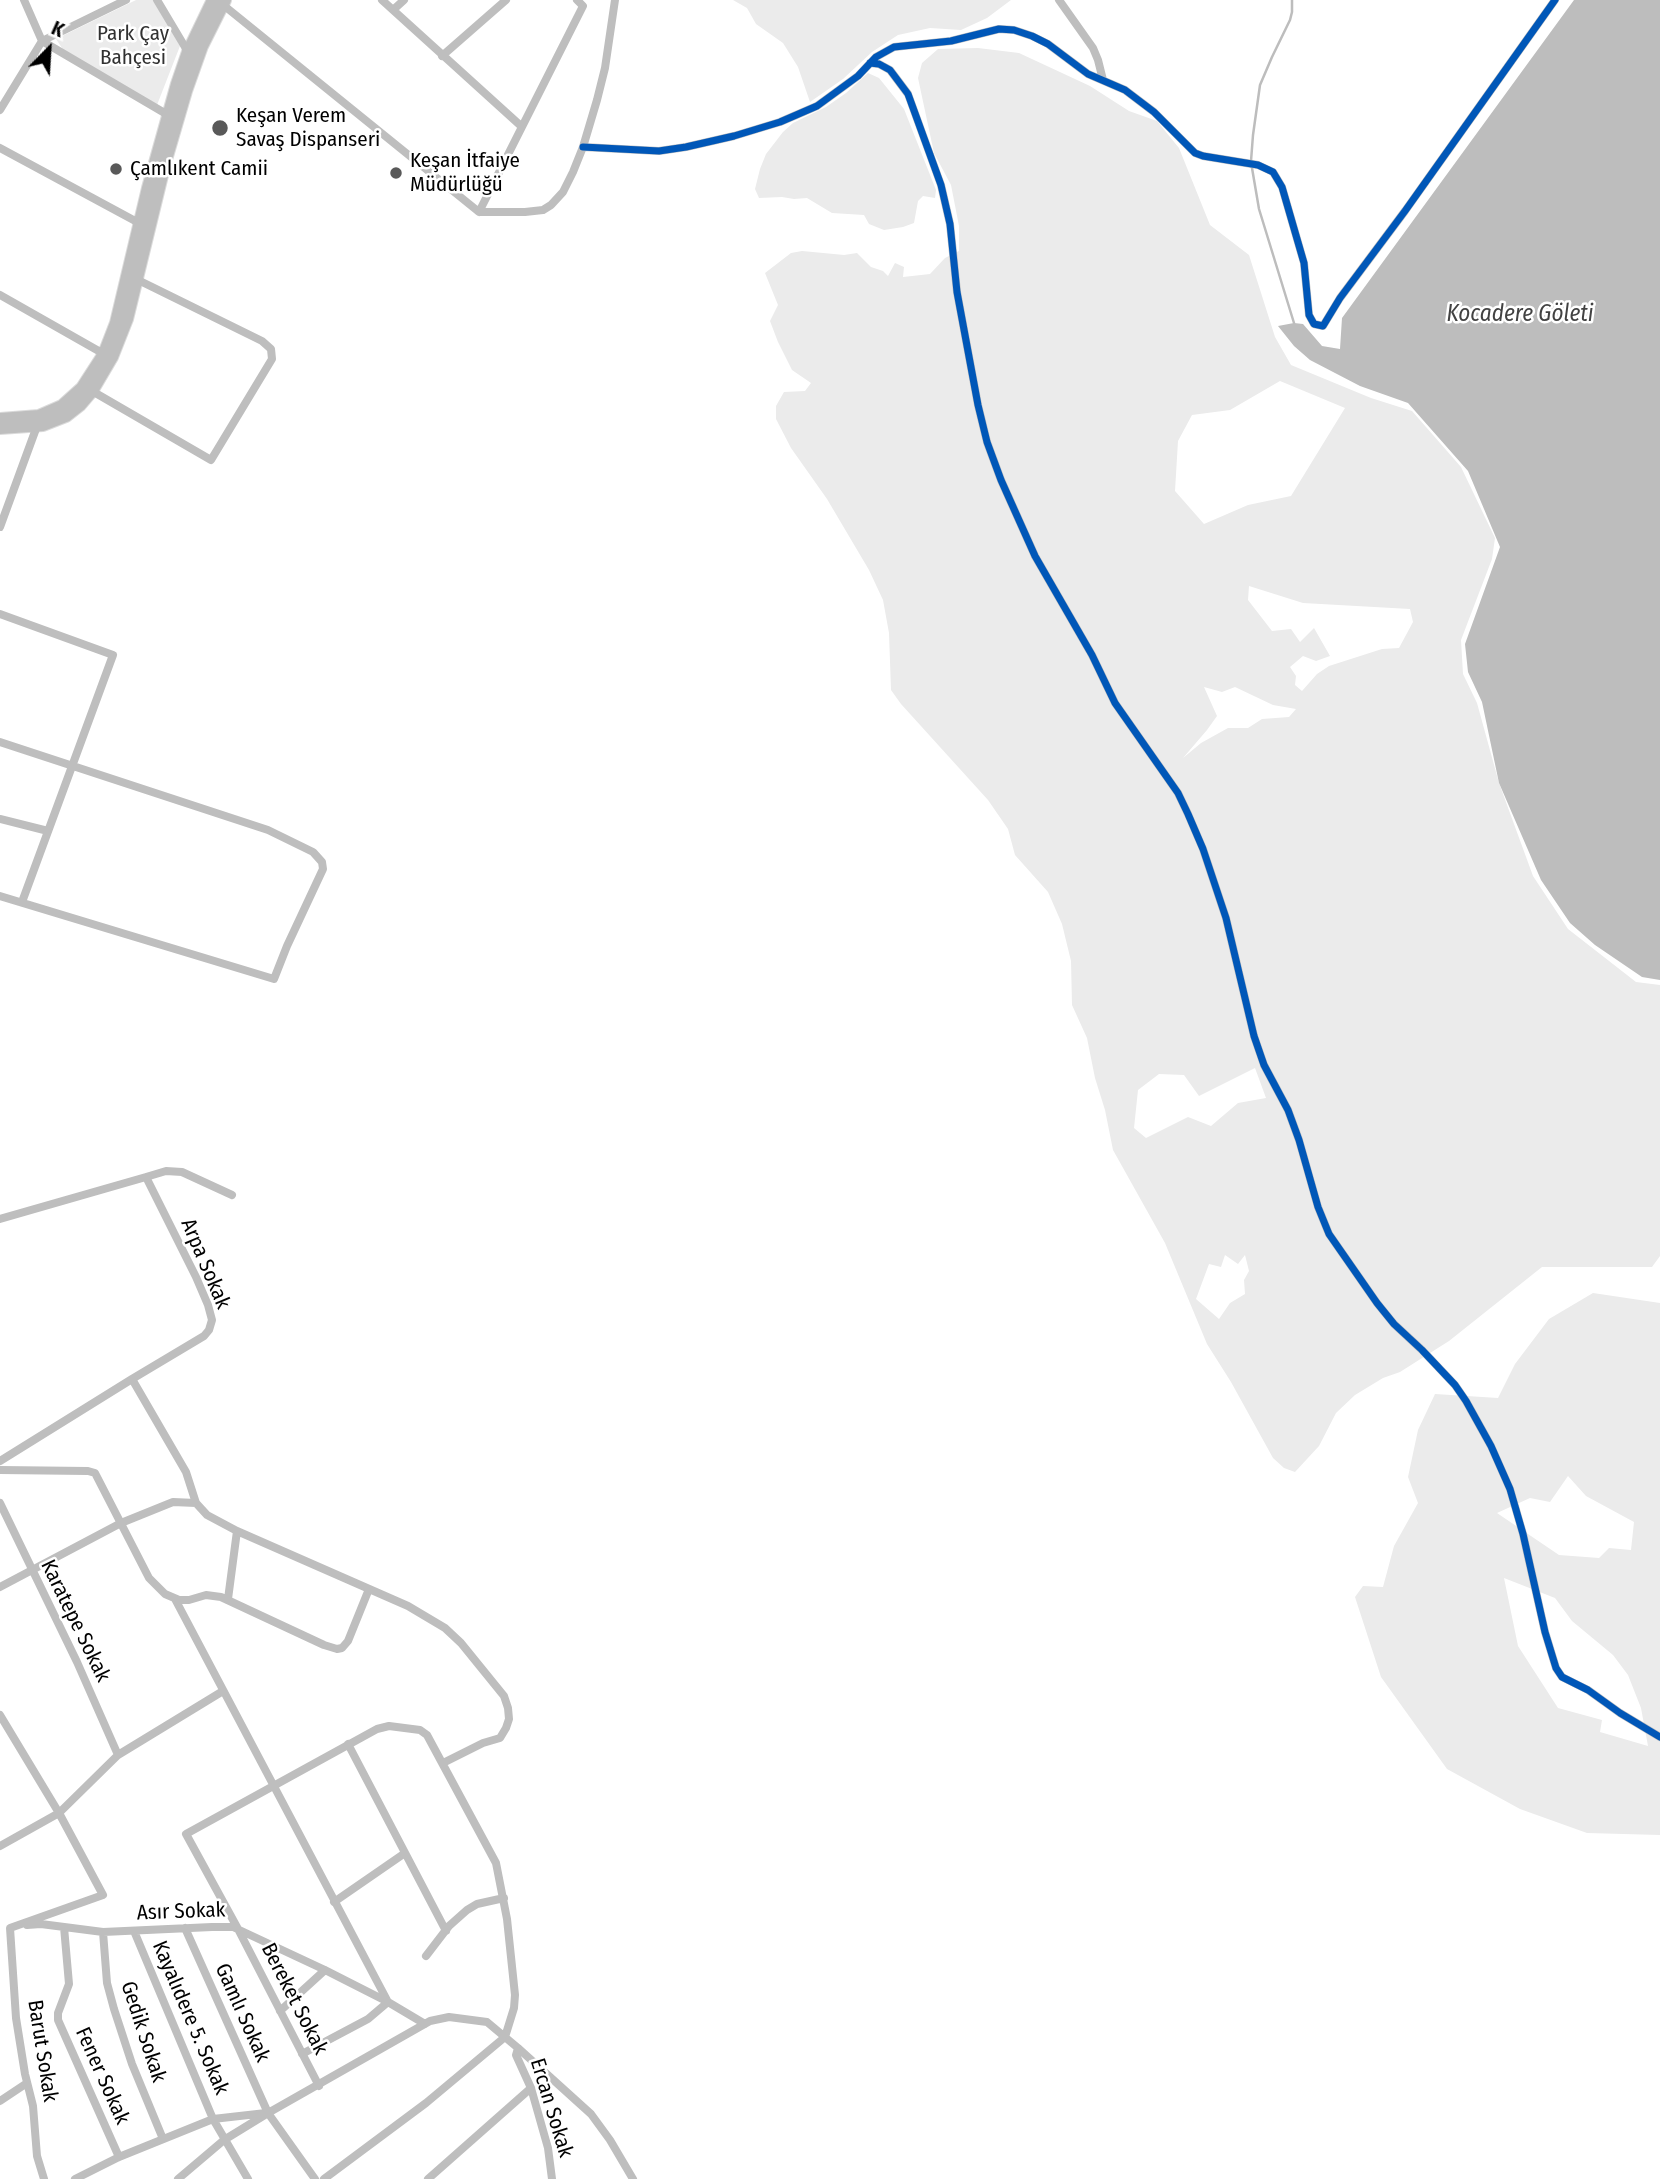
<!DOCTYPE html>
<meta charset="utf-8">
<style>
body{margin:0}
#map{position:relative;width:1660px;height:2179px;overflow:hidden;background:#fff;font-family:"Fira Sans Condensed",sans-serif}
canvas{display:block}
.north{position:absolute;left:14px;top:14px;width:70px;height:70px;-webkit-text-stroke:5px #fff;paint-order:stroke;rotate:24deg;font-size:19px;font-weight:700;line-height:28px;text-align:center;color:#000}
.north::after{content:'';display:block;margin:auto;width:24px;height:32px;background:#000;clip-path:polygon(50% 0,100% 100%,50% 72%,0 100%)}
</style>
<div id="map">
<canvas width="1660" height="2179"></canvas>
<div class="north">K</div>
</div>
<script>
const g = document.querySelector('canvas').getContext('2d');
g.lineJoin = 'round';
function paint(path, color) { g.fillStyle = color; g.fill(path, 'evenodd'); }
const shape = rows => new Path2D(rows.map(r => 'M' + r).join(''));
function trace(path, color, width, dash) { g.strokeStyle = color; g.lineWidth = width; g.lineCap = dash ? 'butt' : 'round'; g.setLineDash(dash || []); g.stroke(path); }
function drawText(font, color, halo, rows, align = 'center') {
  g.font = font + ' "Fira Sans Condensed",sans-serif'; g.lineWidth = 5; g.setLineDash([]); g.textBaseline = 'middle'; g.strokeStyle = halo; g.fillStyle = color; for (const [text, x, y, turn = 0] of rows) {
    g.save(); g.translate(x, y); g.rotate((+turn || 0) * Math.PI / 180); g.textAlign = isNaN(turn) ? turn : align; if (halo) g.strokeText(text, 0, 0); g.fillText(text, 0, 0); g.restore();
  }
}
paint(shape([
 [136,0,153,0,180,46,157,105,64,51,56,39],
 [733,0,1011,0,987,18,961,30,930,28,898,35,872,52,843,79,810,102,798,67,783,43,756,24,747,8],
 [978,48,1019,53,1090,86,1129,111,1157,121,1179,148,1210,225,1249,255,1275,337,1291,365,1371,398,1412,411,1461,467,1495,538,1492,559,1461,640,1463,674,1477,703,1499,783,1533,876,1568,929,1636,982,1660,985,1660,1256,1652,1267,1542,1267,1449,1341,1400,1372,1383,1378,1355,1395,1336,1413,1319,1446,1295,1472,1284,1468,1273,1458,1231,1382,1207,1344,1165,1243,1113,1150,1105,1110,1095,1078,1087,1038,1072,1005,1071,961,1062,924,1048,892,1015,855,1008,829,988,800,901,704,891,690,889,633,883,600,869,570,827,499,791,448,776,419,776,406,784,392,805,391,811,383,792,370,778,342,770,321,778,305,765,273,791,253,802,251,844,255,857,253,871,267,883,271,888,276,895,263,904,267,903,277,930,274,945,258,959,251,959,226,951,185,934,153,918,78,922,63,938,49],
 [1280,381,1345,408,1291,496,1248,505,1204,524,1175,491,1178,441,1192,415,1230,410],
 [1249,586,1303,603,1410,609,1413,622,1399,648,1382,649,1329,666,1317,674,1302,691,1295,685,1296,676,1290,667,1303,656,1316,661,1330,656,1314,628,1300,642,1291,629,1272,631,1248,600],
 [1204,687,1222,692,1235,687,1273,705,1296,709,1289,717,1262,719,1248,728,1228,728,1201,743,1183,758,1207,730,1217,716],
 [1255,1068,1266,1098,1238,1103,1211,1126,1188,1117,1146,1138,1134,1128,1138,1090,1159,1074,1184,1075,1199,1096],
 [1225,1255,1238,1264,1245,1255,1249,1271,1244,1280,1245,1294,1230,1303,1219,1319,1196,1299,1209,1264,1221,1267],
 [868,73,879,78,904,109,936,190,935,198,923,196,918,201,914,223,903,227,884,230,869,224,864,215,832,213,807,198,794,199,782,197,759,198,755,189,760,169,766,154,783,132,793,123,826,107,846,93],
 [1593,1293,1660,1303,1660,1835,1587,1833,1520,1809,1447,1769,1381,1677,1355,1597,1363,1586,1383,1587,1394,1546,1418,1503,1408,1477,1418,1430,1435,1394,1498,1398,1515,1364,1549,1319],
 [1568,1476,1586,1496,1634,1522,1631,1550,1609,1548,1599,1558,1559,1555,1497,1513,1530,1498,1550,1502],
 [1504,1578,1555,1598,1572,1621,1613,1655,1628,1675,1641,1708,1648,1746,1600,1732,1602,1720,1558,1708,1518,1646]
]), '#ebebeb');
paint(shape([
 [1574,0,1660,0,1660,980,1642,977,1595,945,1570,923,1541,880,1499,783,1482,702,1468,672,1465,644,1500,547,1468,471,1408,403,1360,386,1310,360,1294,346,1278,326,1294,323,1303,324,1322,346,1340,349,1342,318]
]), '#bdbdbd');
trace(shape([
 [1251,161,1253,135,1260,85,1272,57,1290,20,1292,12,1292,0],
 [1252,168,1259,209,1294,323]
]), '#bdbdbd', 2.5);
const primary = shape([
 [0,419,39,416,62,406,82,388,104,354,116,323,148,188,177,84,188,52,213,0],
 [0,428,43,425,66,416,80,405,92,391,112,357,127,319,165,163,186,91,202,46,225,0]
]);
trace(primary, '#dbdbdb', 14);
trace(shape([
 [24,0,42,41,168,115],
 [157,0,188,52],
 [382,0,521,126],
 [1059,0,1093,48,1098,60,1103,80],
 [222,4,479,212,525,212,543,210,551,205,563,192,573,172,583,147,597,100,605,68,615,0],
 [393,10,404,0],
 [442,56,506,0],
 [870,63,879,64,890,70,908,94,941,185,950,224,957,292,978,405,987,442,1001,480,1035,556,1092,655,1115,703,1178,793,1188,814,1203,849,1226,918,1254,1036,1264,1065,1288,1110,1299,1140,1318,1207,1329,1234,1377,1303,1394,1324,1422,1350,1455,1385,1466,1401,1491,1446,1510,1489,1523,1534,1545,1632,1556,1668,1562,1677,1588,1690,1620,1713,1660,1737],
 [0,110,42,41,126,0],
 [583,147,659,151,686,147,734,136,780,122,817,106,858,76,876,57,894,47,951,41,999,29,1014,30,1032,36,1048,44,1088,74,1125,90,1154,112,1195,153,1203,156,1258,165,1273,172,1282,187,1304,263,1309,315,1314,324,1323,326,1340,298,1405,211,1555,0],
 [0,148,139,223],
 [479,212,583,6,577,0],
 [0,295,104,354],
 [92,391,211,460,272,359,271,349,262,341,136,279],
 [0,527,37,426],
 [0,614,113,655,22,902],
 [0,742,268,830,313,852,322,862,323,869,287,946,274,979,0,896],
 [0,819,48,831],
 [146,1177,166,1171,182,1172,232,1195],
 [0,1219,146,1177,196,1277,208,1305,212,1320,209,1330,204,1336,132,1379,186,1472,196,1503],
 [0,1461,132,1379],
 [0,1470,88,1471,95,1473,149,1578,165,1594,179,1600,189,1600,206,1595,221,1597,324,1645,337,1649,342,1648,348,1641,369,1589],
 [0,1503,77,1662,118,1755],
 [0,1587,121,1523,173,1502,196,1503,207,1515,237,1531,408,1606,445,1628,461,1643,504,1696,508,1708,509,1719,506,1728,500,1738,483,1743,443,1763],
 [175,1599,388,2002,368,2019,302,2054],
 [228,1599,237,1531],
 [0,1715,59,1813,103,1895,10,1928,16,2018,25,2074,33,2106,37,2156,44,2179],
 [348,1744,446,1931],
 [0,1846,59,1813,118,1755,223,1691],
 [334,1902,405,1853],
 [27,1925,41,1924,103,1932,212,1927,233,1927,325,1970,388,2002,425,2024],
 [64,1927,69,1984,58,2013,58,2020,119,2157],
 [185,1928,268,2113,315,2179],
 [134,1931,213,2119,248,2179],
 [103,1932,107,1983,114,2009,132,2064,163,2139],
 [426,1956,449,1926,467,1910,477,1904,504,1898],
 [280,2011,325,1970],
 [518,2048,516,2055,531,2088,548,2148,552,2179],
 [319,2086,238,1929,186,1834,377,1729,389,1726,420,1730,427,1735,496,1863,507,1919,515,1995,514,2008,505,2037,426,2103,324,2179],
 [0,2101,27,2083],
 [75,2179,119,2157,213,2119,266,2113],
 [178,2179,224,2140,268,2113,430,2021,449,2017,487,2022,518,2048,591,2114,610,2140,633,2179],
 [428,2179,531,2088]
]), '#bebebe', 8);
trace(primary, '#bebebe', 12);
trace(shape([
 [870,63,879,64,890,70,908,94,941,185,950,224,957,292,978,405,987,442,1001,480,1035,556,1092,655,1115,703,1178,793,1188,814,1203,849,1226,918,1254,1036,1264,1065,1288,1110,1299,1140,1318,1207,1329,1234,1377,1303,1394,1324,1422,1350,1455,1385,1466,1401,1491,1446,1510,1489,1523,1534,1545,1632,1556,1668,1562,1677,1588,1690,1620,1713,1660,1737],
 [583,147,659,151,686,147,734,136,780,122,817,106,858,76,876,57,894,47,951,41,999,29,1014,30,1032,36,1048,44,1088,74,1125,90,1154,112,1195,153,1203,156,1258,165,1273,172,1282,187,1304,263,1309,315,1314,324,1323,326,1340,298,1405,211,1555,0]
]), '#0057b8', 7);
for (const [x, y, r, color] of [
 [220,128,9,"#595959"],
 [116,169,7,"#595959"],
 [396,173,7,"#595959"]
]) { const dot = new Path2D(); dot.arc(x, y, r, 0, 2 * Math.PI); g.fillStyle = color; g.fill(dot); trace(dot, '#fff', 2.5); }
drawText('21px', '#313131', '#fff', [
 ["Park Çay",133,34],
 ["Bahçesi",133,58]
]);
drawText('21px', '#000', '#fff', [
 ["Keşan Verem",236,116],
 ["Savaş Dispanseri",236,140],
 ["Keşan İtfaiye",410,161],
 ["Müdürlüğü",410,185],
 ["Çamlıkent Camii",130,169]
], 'left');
drawText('21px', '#000', '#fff', [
 ["Arpa Sokak",205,1264,67],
 ["Karatepe Sokak",75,1621,64],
 ["Asır Sokak",181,1912,-2],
 ["Bereket Sokak",294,1999,63],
 ["Gamlı Sokak",242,2013,66],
 ["Kayalıdere 5. Sokak",190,2018,67],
 ["Gedik Sokak",143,2032,72],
 ["Barut Sokak",42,2051,81],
 ["Fener Sokak",102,2076,66],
 ["Ercan Sokak",551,2108,73]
]);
drawText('italic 23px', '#424242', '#fff', [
 ["Kocadere Göleti",1520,315]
]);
</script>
